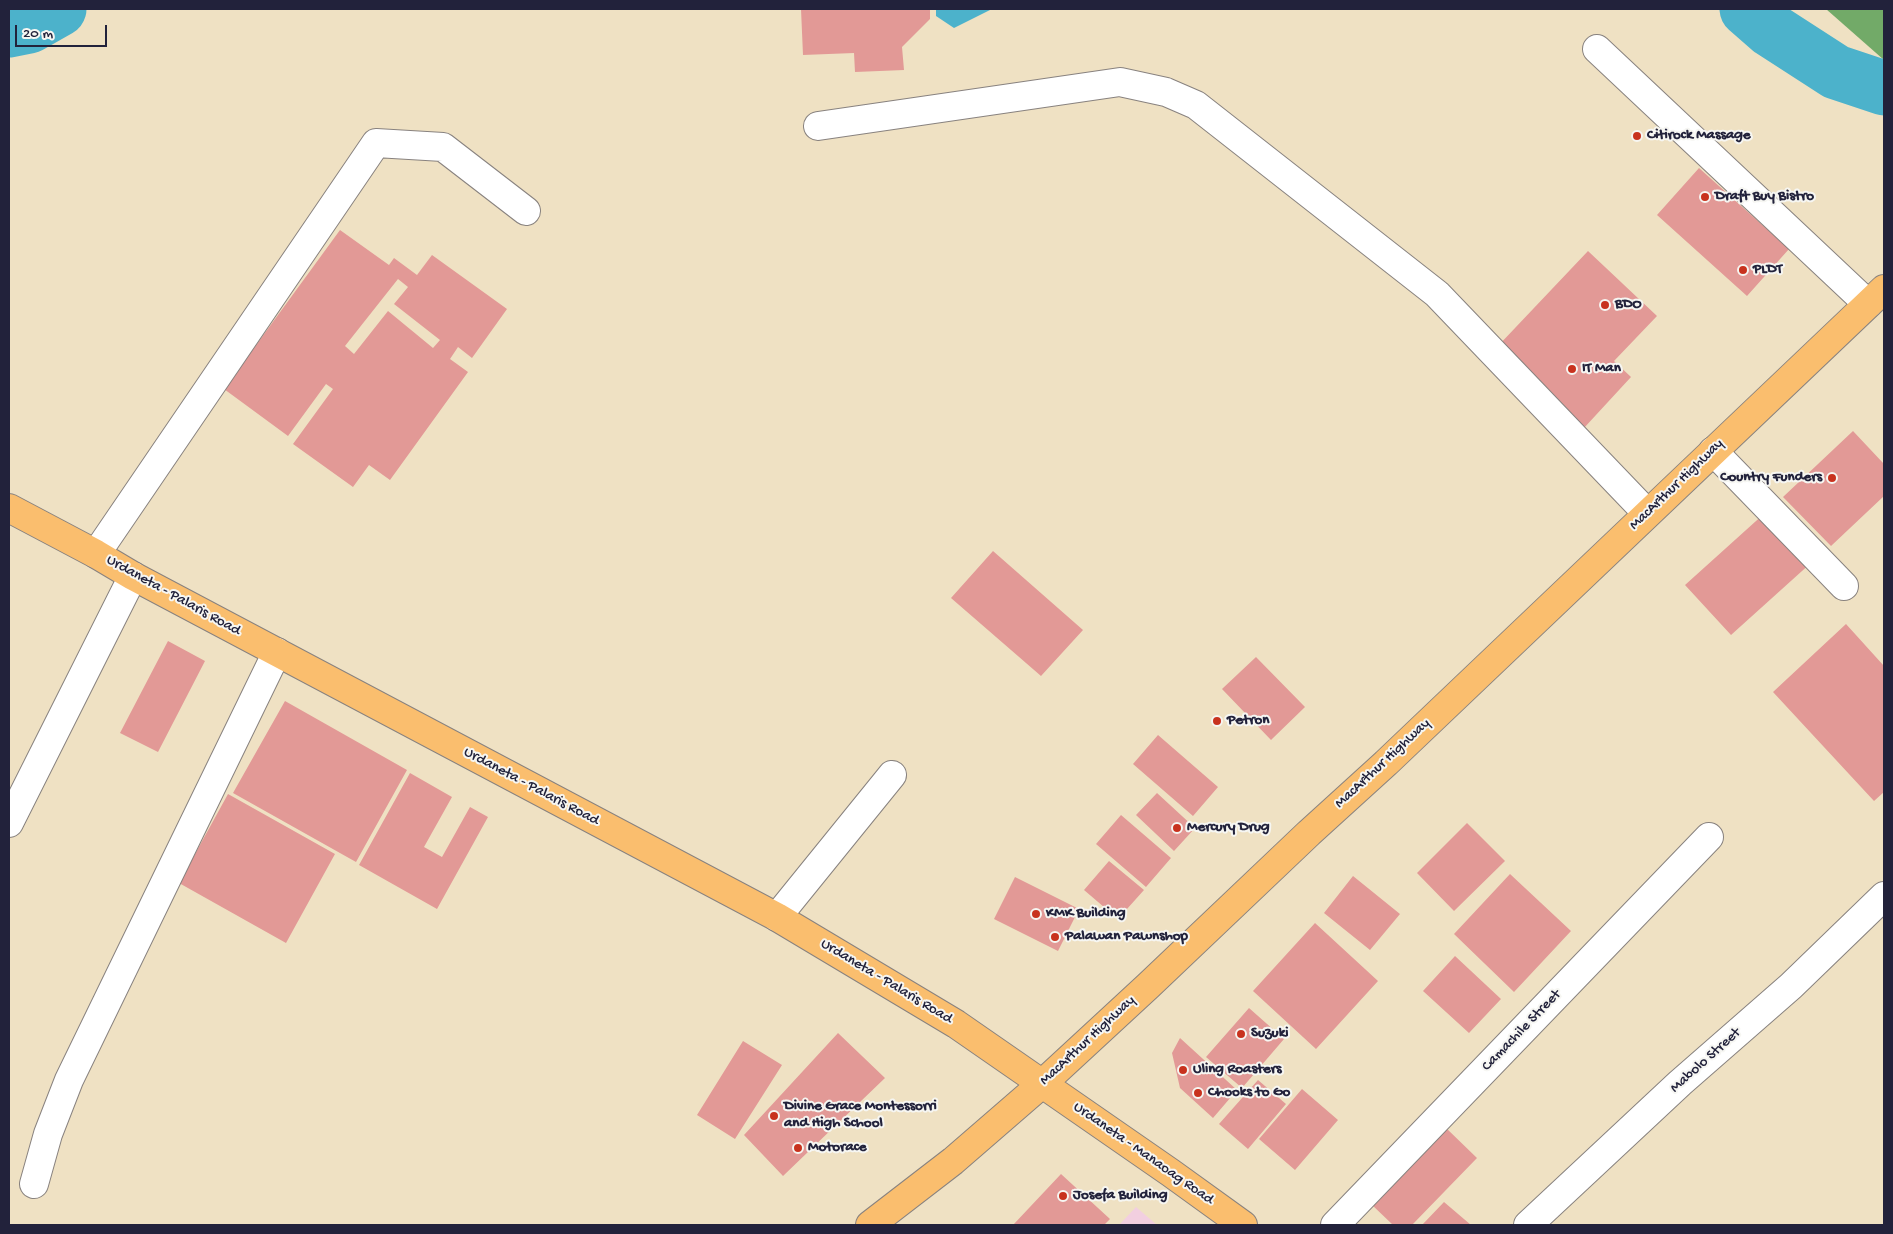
<!DOCTYPE html>
<style>
body{margin:0}
#map{position:relative;width:1893px;height:1234px;overflow:hidden;background:#efe1c3;font-family:"Gochi Hand",sans-serif}
canvas{display:block}
.frame{position:absolute;inset:0;border:10px solid #22223b;pointer-events:none}
.scale{position:absolute;left:15px;top:25px;width:92px;height:22px;box-sizing:border-box;border:2px solid #22223b;border-top:0;padding-left:6px;font-size:15px;line-height:18px;white-space:nowrap;color:#22223b;-webkit-text-stroke:4px #f6f6f2;paint-order:stroke}
</style>
<div id="map">
<canvas width="1893" height="1234"></canvas>
<div class="frame"></div>
<div class="scale">20 m</div>
</div>
<script>
const g = document.querySelector('canvas').getContext('2d');
g.lineJoin = 'round';
function paint(path, color) { g.fillStyle = color; g.fill(path, 'evenodd'); }
const shape = rows => new Path2D(rows.map(r => 'M' + r).join(''));
function trace(path, color, width, dash) { g.strokeStyle = color; g.lineWidth = width; g.lineCap = dash ? 'butt' : 'round'; g.setLineDash(dash || []); g.stroke(path); }
function drawText(font, color, halo, rows, align = 'center') {
  g.font = font + ' "Gochi Hand",sans-serif'; g.lineWidth = 4; g.setLineDash([]); g.textBaseline = 'middle'; g.strokeStyle = halo; g.fillStyle = color; for (const [text, x, y, turn = 0] of rows) {
    g.save(); g.translate(x, y); g.rotate((+turn || 0) * Math.PI / 180); g.textAlign = isNaN(turn) ? turn : align; if (halo) g.strokeText(text, 0, 0); g.fillText(text, 0, 0); g.restore();
  }
}
paint(shape([
 [1136,1207,1157,1225,1119,1225]
]), '#f2cfe0');
paint(shape([
 [1826,9,1884,9,1884,60]
]), '#72aa68');
paint(shape([
 [936,9,992,9,954,28,936,16]
]), '#4cb2cb');
trace(shape([
 [1747,9,1771,30,1836,72,1884,88],
 [9,30,29,26,59,9]
]), '#4cb2cb', 55);
paint(shape([
 [801,9,930,9,930,19,902,47,904,70,855,72,854,53,803,55],
 [1699,168,1789,249,1747,296,1657,215],
 [340,230,389,265,394,258,417,275,432,255,507,309,472,358,458,347,450,359,468,372,390,480,369,465,353,487,293,444,333,389,326,384,288,436,224,389],
 [398,279,408,287,394,304,440,340,433,348,388,311,354,354,345,346],
 [1588,251,1657,316,1614,361,1631,377,1584,428,1497,347],
 [1853,431,1884,464,1884,496,1831,546,1783,497],
 [1766,512,1812,562,1731,635,1685,585],
 [993,551,1083,630,1041,676,951,598],
 [1846,624,1884,666,1884,792,1874,801,1773,692],
 [168,641,205,661,158,752,120,733],
 [1256,657,1305,707,1271,740,1222,689],
 [285,701,407,770,356,862,233,793],
 [1158,735,1218,787,1193,816,1133,764],
 [410,773,452,797,424,847,442,857,470,807,488,817,437,909,359,865],
 [1157,793,1195,828,1174,851,1136,815],
 [228,794,335,854,286,943,179,883],
 [1121,815,1171,858,1146,887,1096,844],
 [1467,823,1505,861,1454,911,1417,873],
 [1109,861,1144,890,1118,919,1084,890],
 [1510,874,1571,931,1514,992,1454,934],
 [1353,876,1400,914,1370,950,1324,913],
 [1015,877,1079,909,1058,951,994,919],
 [1315,923,1378,981,1316,1049,1253,991],
 [1455,956,1501,999,1469,1033,1423,991],
 [1249,1008,1284,1039,1242,1088,1206,1057],
 [838,1033,885,1078,783,1176,744,1135],
 [1180,1038,1237,1090,1213,1118,1180,1088,1172,1053],
 [743,1041,782,1065,735,1139,697,1115],
 [1258,1080,1286,1104,1248,1149,1219,1124],
 [1302,1089,1338,1120,1295,1170,1259,1139],
 [1445,1127,1477,1158,1412,1225,1393,1225,1371,1204],
 [1061,1174,1110,1219,1104,1225,1013,1225],
 [1444,1202,1471,1225,1422,1225]
]), '#e29996');
const minor = shape([
 [1597,49,1868,304],
 [818,126,1120,82,1166,92,1196,105,1437,294,1647,513],
 [1713,451,1844,586],
 [96,554,376,143,443,147,526,211],
 [9,823,133,576],
 [777,917,892,775],
 [34,1184,48,1134,69,1080,277,652],
 [1335,1225,1709,837],
 [1528,1225,1680,1083,1791,986,1884,896]
]);
const major = shape([
 [9,508,96,554,133,576,777,917,956,1024,1171,1173,1243,1225],
 [870,1225,953,1161,1043,1083,1148,986,1309,833,1386,763,1884,289]
]);
trace(minor, '#88827f', 30);
trace(major, '#88827f', 30);
trace(minor, '#fff', 28);
trace(major, '#fabe6e', 28);
for (const [x, y, r, color] of [
 [1637,136,5,"#c8321e"],
 [1705,197,5,"#c8321e"],
 [1743,270,5,"#c8321e"],
 [1605,305,5,"#c8321e"],
 [1572,369,5,"#c8321e"],
 [1832,478,5,"#c8321e"],
 [1217,721,5,"#c8321e"],
 [1177,828,5,"#c8321e"],
 [1036,914,5,"#c8321e"],
 [1055,937,5,"#c8321e"],
 [1241,1034,5,"#c8321e"],
 [1183,1070,5,"#c8321e"],
 [1198,1093,5,"#c8321e"],
 [774,1116,5,"#c8321e"],
 [798,1148,5,"#c8321e"],
 [1063,1196,5,"#c8321e"]
]) { const dot = new Path2D(); dot.arc(x, y, r, 0, 2 * Math.PI); g.fillStyle = color; g.fill(dot); trace(dot, '#f6f6f2', 2); }
drawText('bold 15px', '#22223b', '#f6f6f2', [
 ["Citirock Massage",1647,136],
 ["Draft Buy Bistro",1715,197],
 ["PLDT",1753,270],
 ["BDO",1615,305],
 ["IT Man",1582,369],
 ["Country Funders",1822,478,"right"],
 ["Petron",1227,721],
 ["Mercury Drug",1187,828],
 ["KMK Building",1046,914],
 ["Palawan Pawnshop",1065,937],
 ["Suzuki",1251,1034],
 ["Uling Roasters",1193,1070],
 ["Chooks to Go",1208,1093],
 ["Divine Grace Montessorri",784,1107],
 ["and High School",784,1124],
 ["Motorace",808,1148],
 ["Josefa Building",1073,1196]
], 'left');
drawText('15px', '#22223b', '#f6f6f2', [
 ["MacArthur Highway",1677,485,-44],
 ["Urdaneta - Palaris Road",173,596,29],
 ["MacArthur Highway",1383,764,-43],
 ["Urdaneta - Palaris Road",531,787,28],
 ["Urdaneta - Palaris Road",886,982,31],
 ["Camachile Street",1522,1031,-46],
 ["MacArthur Highway",1088,1041,-43],
 ["Mabolo Street",1706,1061,-42],
 ["Urdaneta - Manaoag Road",1143,1154,35]
]);
</script>
